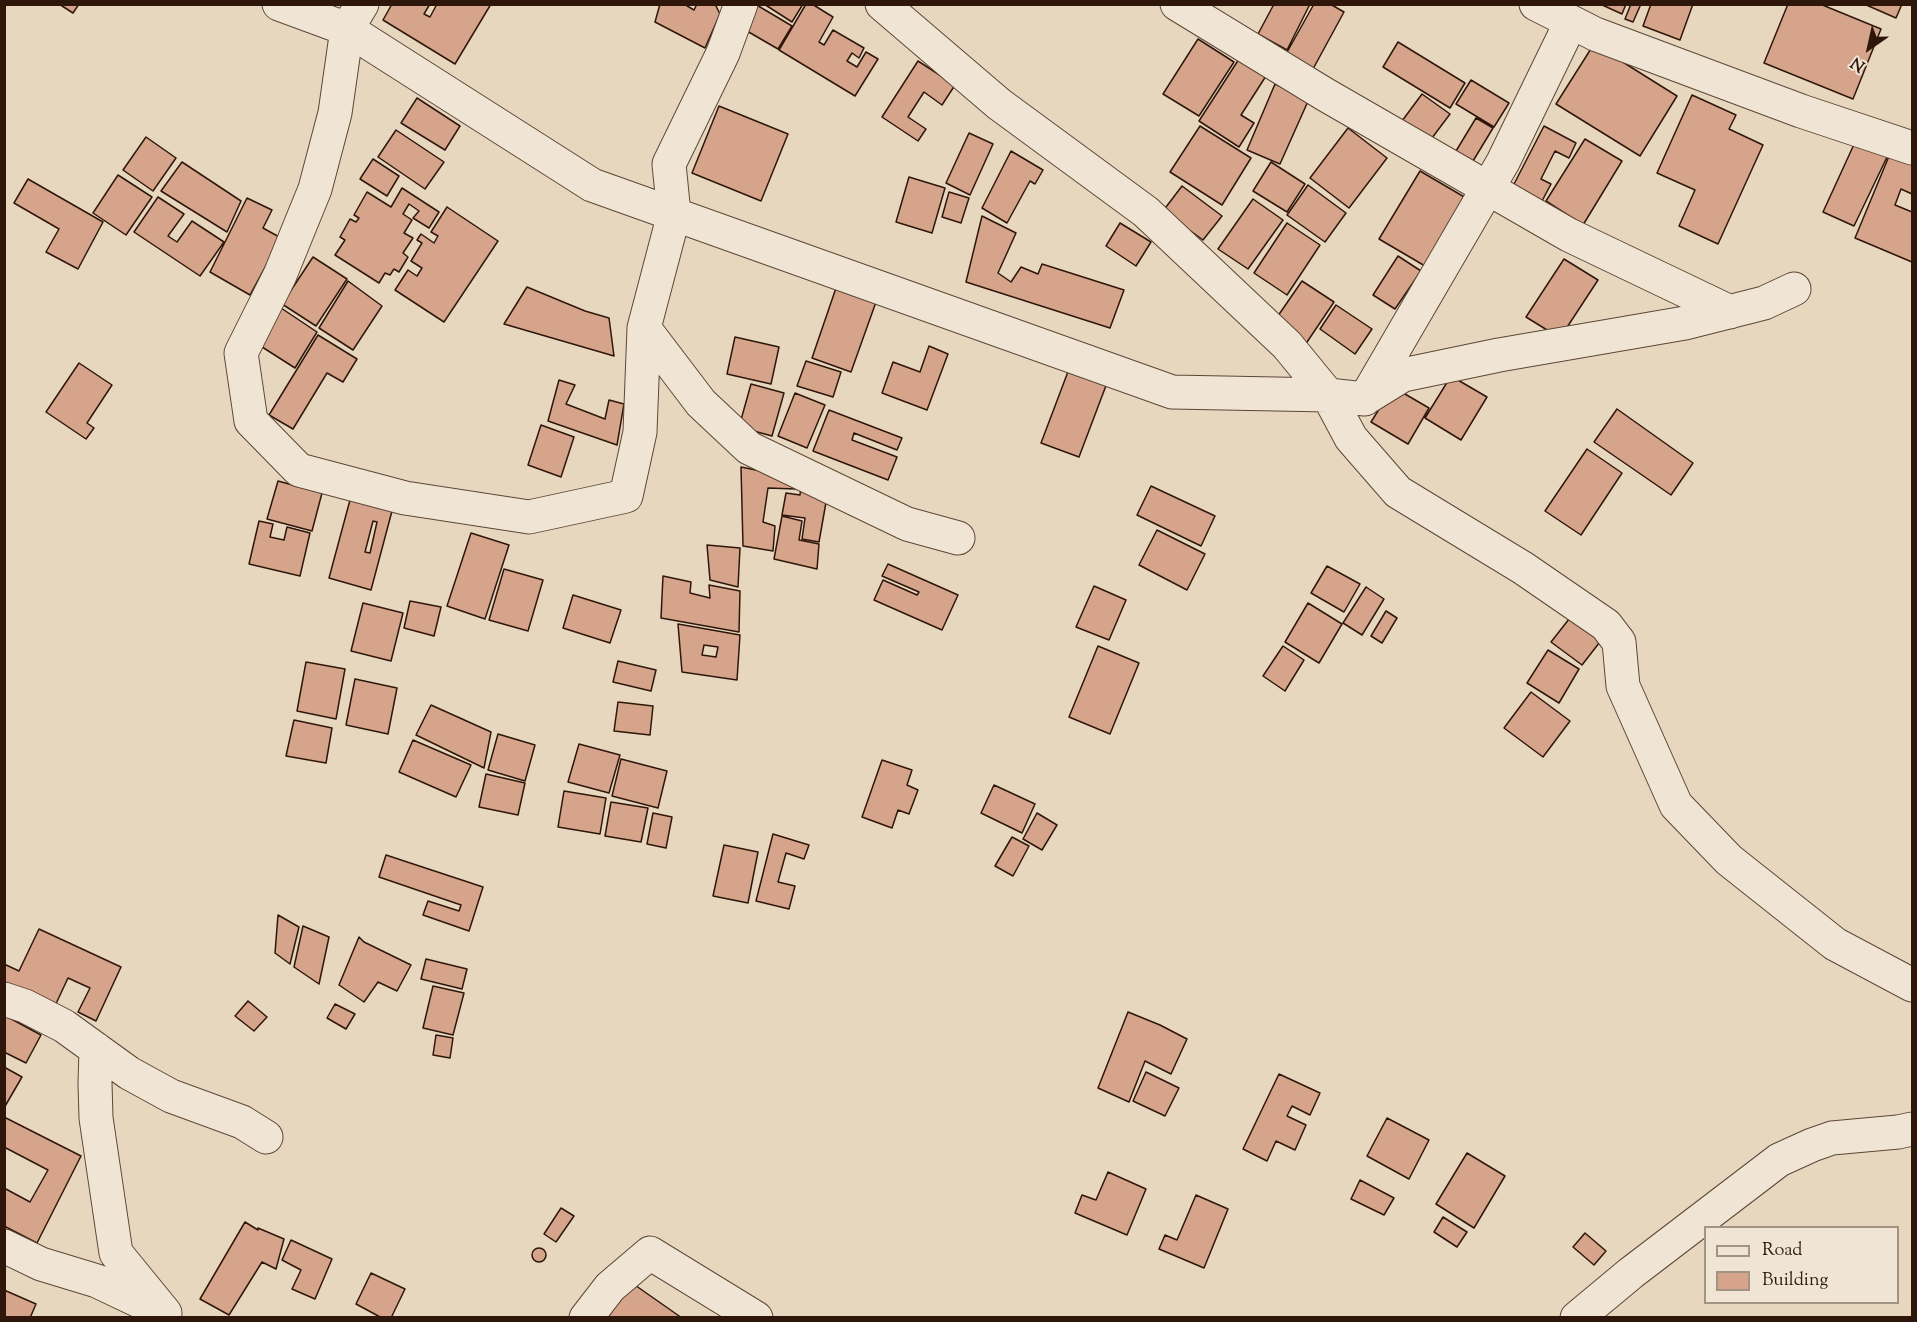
<!DOCTYPE html>
<style>
body{margin:0}
#map{position:relative;width:1917px;height:1322px;overflow:hidden;background:#e8d7bf;font-family:"Sorts Mill Goudy",serif}
canvas{display:block}
.frame{position:absolute;inset:0;border:6px solid #2e170a;pointer-events:none}
.legend{position:absolute;left:1704px;top:1226px;width:195px;height:78px;box-sizing:border-box;background:#f0e5d5;border:2px solid #a29384;margin:0;padding:8px 10px;list-style:none;font-size:18px;color:#2e170a}
.legend li{display:flex;align-items:center;gap:12px;height:30px}
.legend b{width:30px;border:2px solid #a29384}
.north{position:absolute;left:1839px;top:18px;width:60px;height:60px;-webkit-text-stroke:4px #f0e5d5;paint-order:stroke;rotate:214deg;font-size:16px;font-weight:700;line-height:24px;text-align:center;color:#2e170a}
.north::after{content:'';display:block;margin:auto;width:21px;height:27px;background:#2e170a;clip-path:polygon(50% 0,100% 100%,50% 72%,0 100%)}
</style>
<div id="map">
<canvas width="1917" height="1322"></canvas>
<div class="frame"></div>
<ul class="legend">
<li><b style="height:8px;background:#f0e5d5"></b>Road</li>
<li><b style="height:16px;background:#d6a48b"></b>Building</li>
</ul>
<div class="north">N</div>
</div>
<script>
const g = document.querySelector('canvas').getContext('2d');
g.lineJoin = 'round';
function paint(path, color) { g.fillStyle = color; g.fill(path, 'evenodd'); }
const shape = rows => new Path2D(rows.map(r => 'M' + r).join(''));
function trace(path, color, width, dash) { g.strokeStyle = color; g.lineWidth = width; g.lineCap = dash ? 'butt' : 'round'; g.setLineDash(dash || []); g.stroke(path); }
const building = shape([
 [59,4,79,4,73,13,59,4],
 [392,4,430,4,424,14,430,17,437,4,491,4,455,64,383,20,392,4],
 [660,4,684,4,694,10,697,4,715,4,720,14,705,48,655,22,660,4],
 [755,4,792,26,778,49,740,27,755,4],
 [764,4,803,4,792,22,764,4],
 [806,4,812,4,833,17,819,42,824,45,833,30,864,48,859,58,852,53,847,61,857,67,866,52,878,59,855,96,779,50,806,4],
 [1274,4,1310,4,1287,50,1258,34,1274,4],
 [1314,4,1330,4,1344,12,1313,69,1286,54,1314,4],
 [1600,4,1626,4,1622,14,1600,4],
 [1631,4,1641,4,1633,22,1625,19,1631,4],
 [1651,4,1693,4,1680,40,1643,26,1651,4],
 [1788,4,1820,4,1881,29,1853,99,1764,63,1788,4],
 [1864,4,1902,4,1896,18,1864,4],
 [1198,39,1234,62,1199,116,1163,94,1198,39],
 [1398,42,1465,83,1450,108,1383,67,1398,42],
 [1594,44,1677,96,1640,156,1556,104,1594,44],
 [1239,59,1266,76,1241,115,1254,123,1239,147,1199,121,1239,59],
 [918,61,955,85,942,105,924,92,908,117,926,129,918,141,882,117,918,61],
 [1471,80,1509,103,1494,127,1456,104,1471,80],
 [1275,84,1309,99,1280,164,1247,150,1275,84],
 [1422,94,1450,114,1429,142,1402,121,1422,94],
 [1692,95,1736,115,1729,129,1763,145,1718,244,1679,226,1695,190,1657,173,1692,95],
 [417,98,460,126,445,150,401,123,417,98],
 [719,106,788,134,761,201,692,173,719,106],
 [1476,118,1493,128,1470,166,1453,156,1476,118],
 [1200,126,1251,158,1222,205,1170,172,1200,126],
 [1544,126,1576,143,1569,158,1555,151,1541,179,1551,184,1542,201,1513,186,1544,126],
 [1348,128,1387,158,1349,208,1310,178,1348,128],
 [396,130,444,162,425,189,378,157,396,130],
 [969,133,993,144,970,195,946,183,969,133],
 [146,137,176,158,153,191,123,170,146,137],
 [1585,139,1622,161,1583,225,1546,201,1585,139],
 [1856,140,1888,155,1854,226,1823,212,1856,140],
 [1892,149,1912,158,1912,194,1901,189,1895,205,1912,212,1912,262,1855,238,1892,149],
 [1011,151,1043,170,1035,184,1030,181,1007,223,982,208,1011,151],
 [373,159,399,176,387,196,360,179,373,159],
 [182,162,241,201,227,232,161,191,182,162],
 [1271,162,1305,184,1287,212,1253,191,1271,162],
 [1420,171,1466,198,1425,266,1379,239,1420,171],
 [118,175,152,197,126,235,93,213,118,175],
 [909,177,945,188,932,233,896,222,909,177],
 [28,179,103,222,78,269,46,252,59,229,14,203,28,179],
 [1308,185,1346,213,1325,242,1287,215,1308,185],
 [1182,186,1222,216,1203,240,1163,211,1182,186],
 [402,188,439,212,429,228,413,218,419,211,409,204,403,214,412,220,404,233,413,238,403,253,408,257,399,272,394,269,390,275,385,273,379,283,335,255,345,240,340,237,350,219,356,222,359,218,354,215,367,192,391,207,402,188],
 [949,192,969,198,961,223,942,217,949,192],
 [158,197,184,214,168,236,177,242,192,221,224,242,200,276,134,232,158,197],
 [247,198,272,210,263,228,281,238,250,295,210,272,247,198],
 [1253,199,1283,220,1248,269,1218,249,1253,199],
 [447,207,498,241,444,322,395,290,408,270,417,276,422,268,411,261,422,243,417,240,421,234,434,243,438,236,431,232,447,207],
 [982,216,1016,233,998,273,1011,282,1021,267,1038,274,1042,264,1124,290,1110,328,966,282,982,216],
 [1120,223,1151,242,1136,266,1106,246,1120,223],
 [1287,223,1320,245,1287,295,1254,273,1287,223],
 [1398,256,1421,271,1395,309,1373,295,1398,256],
 [313,257,347,279,316,326,282,304,313,257],
 [1564,259,1598,280,1560,338,1526,317,1564,259],
 [348,281,382,306,353,350,319,328,348,281],
 [1302,281,1334,302,1303,348,1271,326,1302,281],
 [527,287,585,311,609,318,614,356,504,324,527,287],
 [836,288,876,302,851,372,812,358,836,288],
 [1336,305,1372,329,1355,354,1320,329,1336,305],
 [281,308,317,332,295,368,259,345,281,308],
 [318,335,357,359,343,382,327,373,293,429,269,415,318,335],
 [735,337,779,347,771,384,727,374,735,337],
 [929,346,948,354,927,410,882,393,893,362,920,372,929,346],
 [806,361,841,372,833,397,797,386,806,361],
 [79,363,112,385,87,423,94,428,86,439,46,412,79,363],
 [1069,369,1107,383,1079,457,1041,443,1069,369],
 [1451,376,1487,397,1461,440,1425,418,1451,376],
 [559,380,575,385,566,404,605,419,609,400,624,404,617,445,548,421,559,380],
 [751,384,784,393,772,436,739,427,751,384],
 [1393,387,1429,408,1408,444,1371,422,1393,387],
 [795,393,825,405,807,448,778,436,795,393],
 [1617,409,1693,463,1671,495,1594,442,1617,409],
 [829,410,902,438,897,450,854,433,852,440,897,457,888,480,813,451,829,410],
 [541,425,574,437,561,477,528,465,541,425],
 [1587,449,1622,473,1581,535,1545,511,1587,449],
 [741,467,800,479,796,489,768,488,763,522,775,526,773,551,743,546,741,467],
 [278,481,322,493,312,531,267,519,278,481],
 [801,486,828,491,819,542,802,539,805,518,782,515,786,493,800,495,801,486],
 [1151,486,1215,516,1201,546,1137,515,1151,486],
 [350,500,392,511,371,590,329,578,350,500],
 [373,521,377,522,370,553,365,552,373,521],
 [782,516,802,521,799,540,819,544,817,569,774,559,782,516],
 [259,521,273,524,270,537,284,540,287,527,310,533,300,576,249,564,259,521],
 [1157,530,1205,554,1187,590,1139,565,1157,530],
 [471,533,509,545,485,619,447,606,471,533],
 [707,545,740,548,738,587,710,580,707,545],
 [888,564,958,595,942,630,874,600,883,580,917,595,919,592,882,576,888,564],
 [1327,566,1360,584,1344,612,1311,593,1327,566],
 [504,569,543,580,528,631,489,620,504,569],
 [663,576,691,582,690,593,710,598,709,585,740,591,739,632,661,618,663,576],
 [1094,586,1126,600,1109,640,1076,627,1094,586],
 [1366,587,1384,599,1362,635,1343,623,1366,587],
 [573,595,621,610,610,643,563,628,573,595],
 [410,601,441,607,434,636,404,628,410,601],
 [363,603,403,613,391,661,351,651,363,603],
 [1308,603,1342,624,1319,663,1285,642,1308,603],
 [1386,611,1397,618,1382,643,1371,636,1386,611],
 [1573,614,1603,638,1582,665,1551,642,1573,614],
 [678,624,740,635,737,680,682,672,678,624],
 [704,645,718,647,716,657,702,655,704,645],
 [1098,646,1139,663,1110,734,1069,717,1098,646],
 [1283,646,1304,660,1285,691,1263,676,1283,646],
 [1548,650,1579,669,1559,703,1527,683,1548,650],
 [618,661,656,670,651,691,613,682,618,661],
 [306,662,345,669,336,719,297,711,306,662],
 [355,679,397,688,388,734,346,725,355,679],
 [1531,692,1570,721,1543,757,1504,728,1531,692],
 [618,702,653,706,650,735,614,731,618,702],
 [431,705,491,732,484,768,416,735,431,705],
 [294,720,332,728,326,763,286,756,294,720],
 [498,734,535,745,525,781,488,770,498,734],
 [413,740,471,765,456,797,399,772,413,740],
 [579,744,620,755,609,793,568,782,579,744],
 [621,759,667,771,658,808,612,796,621,759],
 [882,760,912,770,907,785,918,790,909,814,898,810,892,828,862,817,882,760],
 [486,774,525,783,518,815,479,807,486,774],
 [994,785,1035,804,1022,833,981,813,994,785],
 [564,791,606,798,600,834,558,827,564,791],
 [611,802,648,808,641,842,605,836,611,802],
 [653,813,672,817,666,848,647,844,653,813],
 [1037,813,1057,825,1042,850,1023,839,1037,813],
 [773,834,809,845,804,859,786,853,778,882,795,886,789,909,756,901,773,834],
 [1012,837,1029,846,1013,876,995,866,1012,837],
 [724,845,758,852,748,903,713,896,724,845],
 [386,855,483,887,469,931,423,915,428,901,459,911,461,905,379,877,386,855],
 [278,915,299,927,290,964,275,953,278,915],
 [303,926,329,937,319,984,294,967,303,926],
 [39,929,121,967,96,1021,78,1012,90,988,68,978,54,1008,4,985,4,964,19,971,39,929],
 [359,937,364,942,411,965,397,991,378,982,364,1002,339,985,359,937],
 [426,959,467,969,462,989,421,979,426,959],
 [433,986,464,993,453,1035,423,1028,433,986],
 [248,1001,267,1017,254,1031,235,1016,248,1001],
 [335,1004,355,1014,346,1029,327,1018,335,1004],
 [1128,1012,1160,1025,1187,1039,1171,1074,1145,1061,1129,1102,1098,1088,1128,1012],
 [4,1015,41,1035,26,1063,4,1052,4,1015],
 [436,1035,453,1038,450,1058,433,1055,436,1035],
 [4,1067,22,1077,4,1108,4,1067],
 [1146,1072,1179,1088,1165,1116,1133,1101,1146,1072],
 [1279,1074,1320,1093,1310,1115,1292,1106,1287,1116,1306,1125,1295,1150,1276,1141,1267,1161,1243,1149,1279,1074],
 [4,1117,81,1156,37,1243,4,1226,4,1188,30,1202,48,1170,4,1147,4,1117],
 [1387,1118,1429,1140,1409,1179,1367,1156,1387,1118],
 [1467,1153,1505,1176,1474,1228,1436,1204,1467,1153],
 [1108,1172,1146,1189,1127,1235,1075,1213,1082,1195,1096,1200,1108,1172],
 [1360,1180,1394,1198,1384,1215,1351,1199,1360,1180],
 [1196,1195,1228,1209,1204,1268,1159,1249,1165,1235,1177,1240,1196,1195],
 [561,1208,574,1216,556,1242,544,1234,561,1208],
 [1443,1217,1467,1232,1457,1247,1434,1232,1443,1217],
 [245,1222,258,1230,258,1228,284,1239,276,1269,262,1262,229,1315,200,1299,245,1222],
 [1585,1233,1606,1251,1594,1265,1573,1247,1585,1233],
 [291,1240,332,1259,315,1299,292,1289,301,1270,282,1260,291,1240],
 '532 1255a7 7 0 1 1 14 0a7 7 0 1 1-14 0Z',
 [371,1273,405,1289,391,1318,382,1318,356,1304,371,1273],
 [632,1283,682,1318,607,1318,632,1283],
 [4,1290,36,1304,30,1318,4,1318,4,1290]
]);
paint(building, '#d6a48b');
trace(building, '#2e170a', 1.5);
const minor = shape([
 [279,4,347,29,592,185,1172,392,1328,395,1365,399,1503,162,1571,22],
 [362,4,347,29,335,113,315,189,280,275,241,353,251,421,299,470,405,498,529,517,626,496,640,432,644,328],
 [741,4,723,53,669,164,674,214,644,328,701,403,749,448,907,524,958,538],
 [882,4,999,104,1146,212,1287,345,1328,395,1351,438,1398,492,1523,568,1606,625,1619,642,1623,686,1676,805,1729,860,1835,944,1912,985],
 [1177,4,1326,95,1569,235,1730,312],
 [1536,4,1595,34,1801,111,1912,148],
 [1369,396,1403,375,1499,355,1685,323,1764,303,1794,289],
 [4,999,25,1006,64,1026,129,1073,171,1096,242,1122,266,1137],
 [96,1049,95,1083,96,1118,116,1253,165,1313],
 [4,1246,41,1264,97,1281,158,1310],
 [586,1318,610,1287,650,1253,756,1318],
 [1577,1318,1631,1273,1779,1160,1812,1145,1832,1138,1898,1132,1912,1129]
]);
trace(minor, '#5c4737', 35);
trace(minor, '#f0e5d5', 33);
</script>
